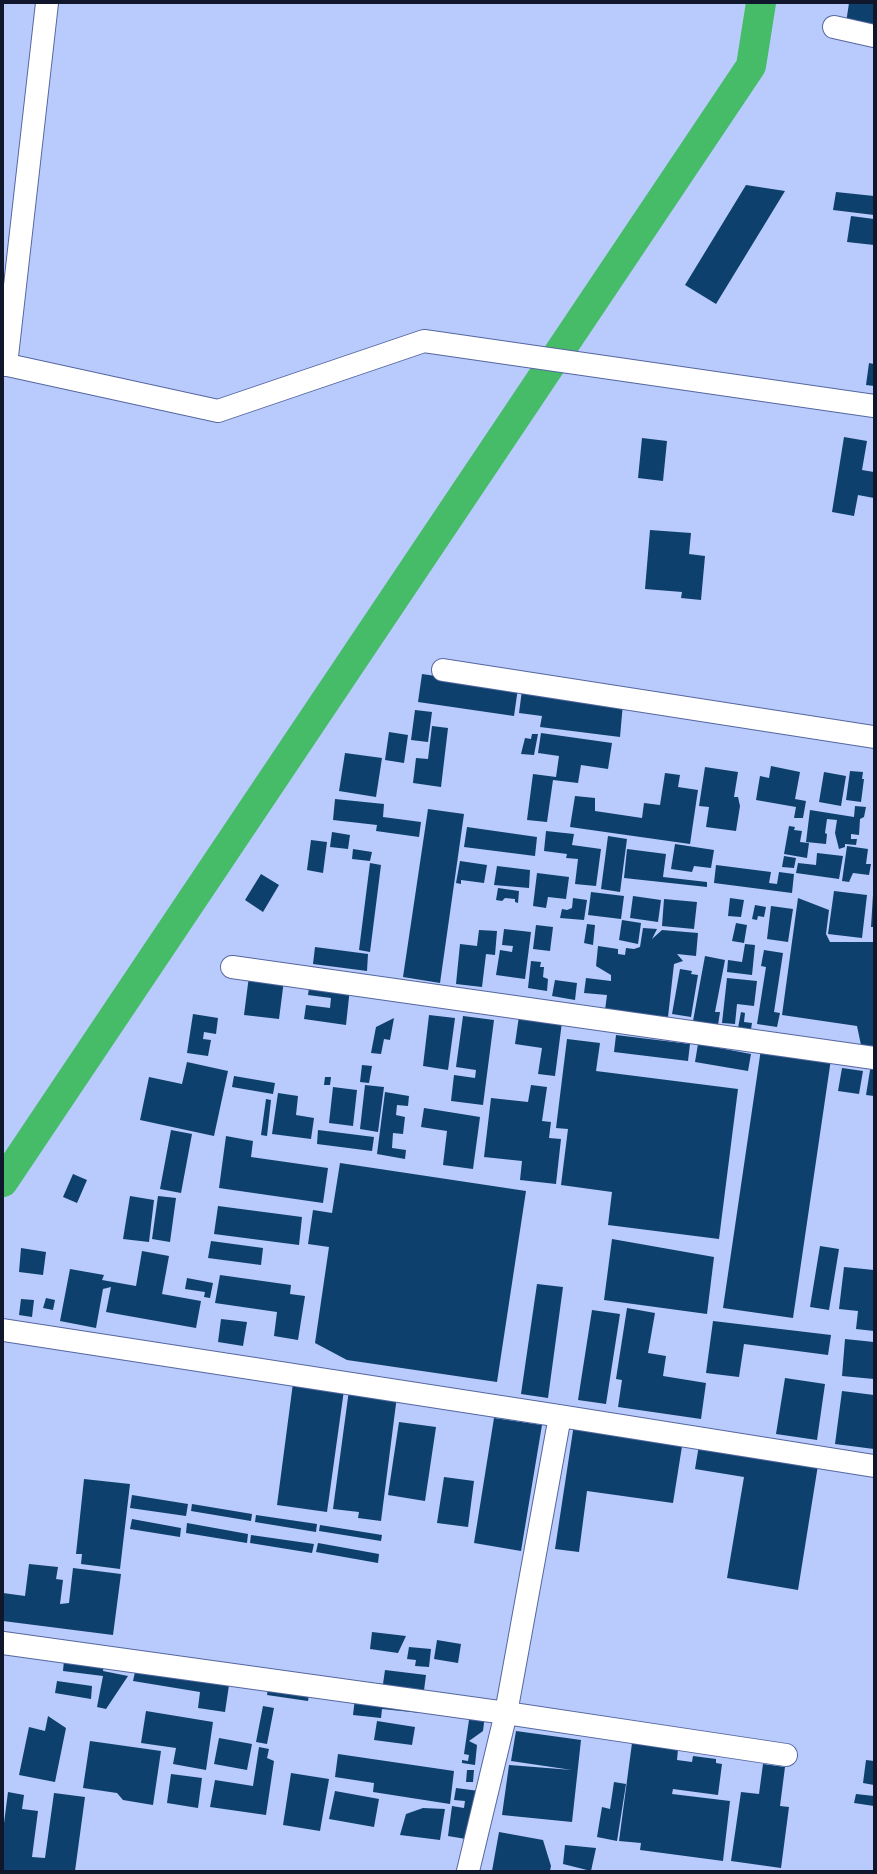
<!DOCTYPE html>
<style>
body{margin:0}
#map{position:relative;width:877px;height:1874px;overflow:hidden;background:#b9cafd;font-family:"Sofia Sans Condensed",sans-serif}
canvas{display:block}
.frame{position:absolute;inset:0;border:4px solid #10172d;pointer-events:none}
</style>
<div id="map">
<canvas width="877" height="1874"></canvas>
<div class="frame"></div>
</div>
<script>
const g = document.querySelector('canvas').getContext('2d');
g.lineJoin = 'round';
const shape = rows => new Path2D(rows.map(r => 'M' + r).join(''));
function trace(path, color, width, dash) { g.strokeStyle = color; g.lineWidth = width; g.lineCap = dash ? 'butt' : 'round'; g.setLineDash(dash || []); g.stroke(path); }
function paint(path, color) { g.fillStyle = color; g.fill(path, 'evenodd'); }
trace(shape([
 [3,1182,751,66,761,3]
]), '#47bc68', 30);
paint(shape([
 [849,3,874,3,874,27,846,23],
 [746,185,785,191,716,304,685,285],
 [836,192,874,196,874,215,833,210],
 [851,216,874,219,874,245,847,242],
 [869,363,874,364,874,386,866,385],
 [844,437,867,441,862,470,874,472,874,498,858,495,854,516,832,512],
 [642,438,667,441,663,481,638,478],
 [650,530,691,533,689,554,705,556,701,600,681,598,682,592,645,589],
 [422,674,518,688,514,716,418,702],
 [522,690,623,703,620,737,540,727,542,716,519,713],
 [415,710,432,712,428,742,411,740],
 [432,726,448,728,441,787,413,783,416,758,428,759],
 [389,732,408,735,404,763,385,760],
 [541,733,612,743,608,769,581,765,578,783,553,780,547,822,527,820,533,774,556,777,559,756,538,753],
 [532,734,538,734,534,755,521,754,525,738,531,739],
 [345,753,382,758,376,797,339,791],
 [771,766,800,772,795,799,806,801,803,818,794,818,796,807,756,800,760,776,769,778],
 [705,767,738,772,734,797,738,797,740,806,736,831,706,827,709,807,699,806],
 [850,771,863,772,862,779,864,779,861,802,846,800],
 [824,772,846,776,841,806,819,802],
 [665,773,680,775,678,787,698,790,690,844,570,827,575,796,595,798,595,811,642,818,644,803,660,805],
 [335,799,384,804,383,817,421,822,419,837,376,831,377,825,333,820],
 [855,806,866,807,864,817,860,819,859,835,851,834,851,839,857,839,856,845,845,844,845,847,839,849,835,833,837,820,827,819,825,833,827,834,826,844,806,842,810,810,854,817],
 [428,809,464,814,440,983,403,977],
 [789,826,795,827,794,830,802,831,800,842,809,843,807,858,784,854],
 [467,827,537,837,535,856,464,847],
 [546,831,574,834,572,845,601,849,596,886,575,884,578,859,566,858,567,854,544,851],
 [332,832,350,835,348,849,330,847],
 [608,836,627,839,620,892,601,889],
 [311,840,327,842,323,873,307,870],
 [675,844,714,850,711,868,694,866,692,872,671,869],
 [847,846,868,849,866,864,871,864,869,875,853,873,849,882,842,881],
 [353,849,372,852,370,861,352,859],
 [627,849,666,854,663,877,707,882,707,887,624,878],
 [817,853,843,856,839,879,796,873,798,863,816,865],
 [784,856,796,858,794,868,782,867],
 [460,861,487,865,484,883,461,880,461,884,456,883],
 [370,863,381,865,370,952,359,950],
 [716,865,771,872,769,883,777,884,779,872,794,874,792,893,714,883],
 [497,866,530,870,529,888,494,885],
 [537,873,569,877,566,899,548,897,546,908,533,906],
 [261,874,279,885,263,912,245,900],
 [498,888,519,891,518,903,515,902,515,899,505,898,502,901,496,900],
 [834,891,867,895,862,938,828,934],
 [591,892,624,896,621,919,588,915],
 [873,895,874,895,874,927,871,927],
 [633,896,661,900,658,922,630,918],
 [573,898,587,900,584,920,560,918,562,909,567,910,572,908],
 [730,898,744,900,741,917,728,916],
 [798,898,829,910,826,934,830,942,874,942,874,1046,861,1045,857,1026,782,1015],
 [664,899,697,902,694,929,662,926],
 [755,905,766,907,764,917,758,916,757,920,752,919],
 [771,906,793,909,788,942,767,939],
 [622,920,641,923,638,944,619,940],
 [736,923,747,925,744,943,732,941],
 [587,924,595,925,593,945,584,943],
 [536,925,553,927,550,951,533,949],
 [643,928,657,929,652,939,662,930,698,933,696,956,677,954,683,961,674,964,668,1017,605,1010,607,995,584,993,586,978,611,981,611,975,596,966,598,946,618,949,618,954,625,955,626,948,634,949,640,947],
 [504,929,531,932,525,979,496,975,500,950,512,952,513,946,502,945],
 [479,930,497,931,495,955,486,954,482,987,456,984,460,944,477,946],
 [745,944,755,945,752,975,727,972,728,960,742,962],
 [315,947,368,954,367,971,313,964],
 [764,950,783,953,774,1012,780,1013,777,1027,757,1024,766,967,761,966],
 [705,956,725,960,715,1012,720,1012,718,1025,693,1021],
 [531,961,541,962,540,967,544,967,543,977,548,979,547,991,528,988],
 [680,969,692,971,691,974,698,975,691,1017,672,1014],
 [311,973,350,988,346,1025,304,1019,306,1005,330,1008,331,998,308,995],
 [249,976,284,980,279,1019,244,1015],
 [727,978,757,981,754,1006,737,1004,735,1024,722,1023],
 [555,980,577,983,575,1000,552,996],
 [741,1012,745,1013,744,1022,752,1023,751,1029,738,1028],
 [193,1014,218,1018,216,1034,204,1032,203,1039,211,1040,208,1056,187,1053],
 [429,1015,455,1018,448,1070,423,1066],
 [463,1016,494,1020,483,1105,451,1101,454,1075,475,1078,476,1070,456,1067],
 [519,1016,562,1022,555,1076,538,1074,542,1048,515,1044],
 [394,1018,390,1040,384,1039,381,1054,371,1053,376,1027],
 [616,1035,690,1044,688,1061,614,1052],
 [567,1039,600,1043,596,1071,738,1089,719,1239,608,1225,612,1192,561,1185,568,1129,556,1128],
 [698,1044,751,1054,748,1071,695,1062],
 [761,1049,831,1059,793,1318,723,1308],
 [187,1062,228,1071,214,1136,140,1120,149,1077,182,1084],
 [871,1064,874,1064,874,1096,866,1095],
 [362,1065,372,1066,369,1083,360,1082],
 [842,1068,863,1071,859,1094,838,1091],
 [234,1076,275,1083,273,1094,232,1087],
 [325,1077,331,1077,330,1085,324,1085],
 [365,1085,384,1087,378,1132,360,1129],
 [531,1085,547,1087,542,1121,551,1122,549,1138,561,1139,556,1184,520,1180,522,1161,484,1157,491,1098,528,1102],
 [333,1087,357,1090,353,1126,329,1123],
 [385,1092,409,1096,408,1106,397,1105,396,1115,405,1117,403,1134,393,1133,392,1148,406,1150,405,1159,377,1154],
 [278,1093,298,1096,296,1115,314,1118,311,1139,272,1134],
 [266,1099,271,1100,267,1136,261,1135],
 [424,1108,480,1117,473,1169,443,1165,447,1131,421,1127],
 [171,1130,192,1134,181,1193,160,1189],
 [318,1130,374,1137,372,1151,317,1144],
 [226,1136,253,1141,251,1157,328,1168,323,1203,219,1188],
 [340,1163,526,1191,497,1382,347,1360,315,1343,329,1247,308,1244,313,1210,332,1213],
 [73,1174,87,1180,77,1203,63,1197],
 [130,1196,154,1200,149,1242,123,1239],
 [158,1196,176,1198,170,1242,152,1239],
 [218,1206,302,1217,299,1245,214,1234],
 [612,1239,714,1257,707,1314,604,1300],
 [211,1241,263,1248,261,1265,208,1258],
 [820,1246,839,1249,829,1310,810,1307],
 [21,1248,46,1252,43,1275,19,1272],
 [142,1251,169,1256,162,1294,201,1301,196,1328,106,1312,111,1287,103,1289,96,1328,60,1321,70,1269,104,1275,102,1280,136,1286],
 [844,1267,874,1270,874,1331,856,1329,858,1311,839,1309],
 [220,1275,291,1285,290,1294,305,1296,298,1340,274,1336,277,1312,215,1303],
 [187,1278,213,1283,210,1298,204,1297,205,1292,185,1289],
 [537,1284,563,1287,548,1398,521,1394],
 [46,1298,55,1300,53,1310,43,1308],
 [21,1299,34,1300,32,1317,19,1315],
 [627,1308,655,1313,648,1353,666,1356,663,1376,706,1383,701,1419,618,1407,622,1380,616,1379],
 [592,1310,620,1314,606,1404,578,1400],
 [221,1319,247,1322,243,1346,218,1342],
 [713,1321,831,1335,828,1355,744,1344,739,1377,706,1373],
 [845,1339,874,1342,874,1379,842,1376],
 [785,1378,825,1384,817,1440,776,1434],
 [293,1383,344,1390,327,1512,277,1505],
 [349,1390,397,1396,381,1521,358,1518,359,1512,333,1509],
 [842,1391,874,1395,874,1449,835,1444],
 [494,1418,542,1425,521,1551,474,1543],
 [399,1422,436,1427,425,1501,388,1495],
 [574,1424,683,1440,673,1503,587,1491,579,1552,555,1549],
 [699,1445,818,1465,798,1590,727,1578,744,1477,695,1469],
 [444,1477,474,1481,468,1527,437,1523],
 [84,1479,130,1484,120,1569,81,1564,82,1554,76,1554],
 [132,1495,188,1504,186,1516,130,1508],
 [192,1504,252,1514,251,1521,191,1511],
 [256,1515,317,1524,316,1532,255,1522],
 [132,1519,181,1528,180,1537,130,1529],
 [187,1523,248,1534,247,1543,186,1533],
 [320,1525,382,1535,381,1541,319,1531],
 [251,1535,314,1544,312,1553,250,1543],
 [318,1543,379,1554,378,1563,316,1552],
 [29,1564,58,1567,56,1579,63,1580,60,1604,69,1603,73,1568,121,1574,113,1635,3,1621,3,1593,25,1596],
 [372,1632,406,1636,398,1653,370,1649],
 [46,1639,99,1645,97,1663,104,1664,103,1671,128,1676,106,1709,97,1707,103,1676,63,1671,64,1660],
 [437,1640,461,1644,458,1663,434,1659],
 [409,1647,431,1649,429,1667,415,1666,416,1660,407,1659],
 [139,1654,232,1665,225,1712,198,1708,200,1692,133,1681],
 [271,1669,312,1676,308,1701,267,1695],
 [385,1670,426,1675,421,1713,382,1709,381,1718,353,1715,357,1681,383,1684],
 [57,1681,92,1686,91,1699,55,1693],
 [263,1706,274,1708,267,1744,256,1742],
 [146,1711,213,1722,206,1770,173,1764,176,1748,141,1743],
 [470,1713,485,1715,483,1731,469,1741,477,1745,475,1765,462,1763,462,1760,468,1761,469,1755,464,1754],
 [48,1716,66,1728,55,1782,19,1775,29,1727,45,1731],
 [377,1721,415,1727,412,1745,374,1740],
 [516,1731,581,1740,572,1822,502,1815,509,1765,572,1770,511,1761],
 [219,1738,252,1744,247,1770,214,1764],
 [90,1741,161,1751,153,1805,123,1800,117,1793,83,1788],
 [632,1743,678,1749,677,1760,692,1762,693,1756,716,1759,716,1763,722,1764,718,1795,673,1789,672,1794,730,1801,723,1861,640,1850,641,1843,619,1841],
 [259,1747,269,1749,267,1758,274,1761,266,1815,210,1807,215,1780,253,1786],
 [338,1754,454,1771,450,1804,373,1792,374,1783,335,1777],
 [866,1760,874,1761,874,1785,863,1783],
 [763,1764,785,1767,780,1806,789,1807,781,1868,731,1861,741,1792,759,1794],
 [467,1770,474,1770,473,1782,466,1782],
 [291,1773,329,1779,320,1831,283,1825],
 [171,1774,202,1778,198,1808,167,1803],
 [614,1782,626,1784,617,1841,597,1837,602,1807,610,1809],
 [456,1788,479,1791,472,1840,448,1836,452,1806,464,1808,465,1801,454,1800],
 [335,1791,379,1799,374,1827,329,1819],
 [8,1792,24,1795,22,1809,38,1811,32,1857,45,1858,54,1793,85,1797,75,1871,3,1871,3,1831],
 [856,1794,874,1796,874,1806,854,1803],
 [423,1808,445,1809,440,1840,400,1835,406,1814],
 [499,1832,543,1840,551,1866,550,1871,492,1871],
 [565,1845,596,1848,591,1871,563,1864]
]), '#0d406c');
const street = shape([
 [834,27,874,36],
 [3,364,218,411,424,341,874,406],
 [6,365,47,3],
 [443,670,874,737],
 [232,967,874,1058],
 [3,1330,560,1416,874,1466],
 [3,1643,506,1713,786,1755],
 [468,1871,506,1713,560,1416]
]);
trace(street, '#5567a0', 24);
trace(street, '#fff', 22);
</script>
